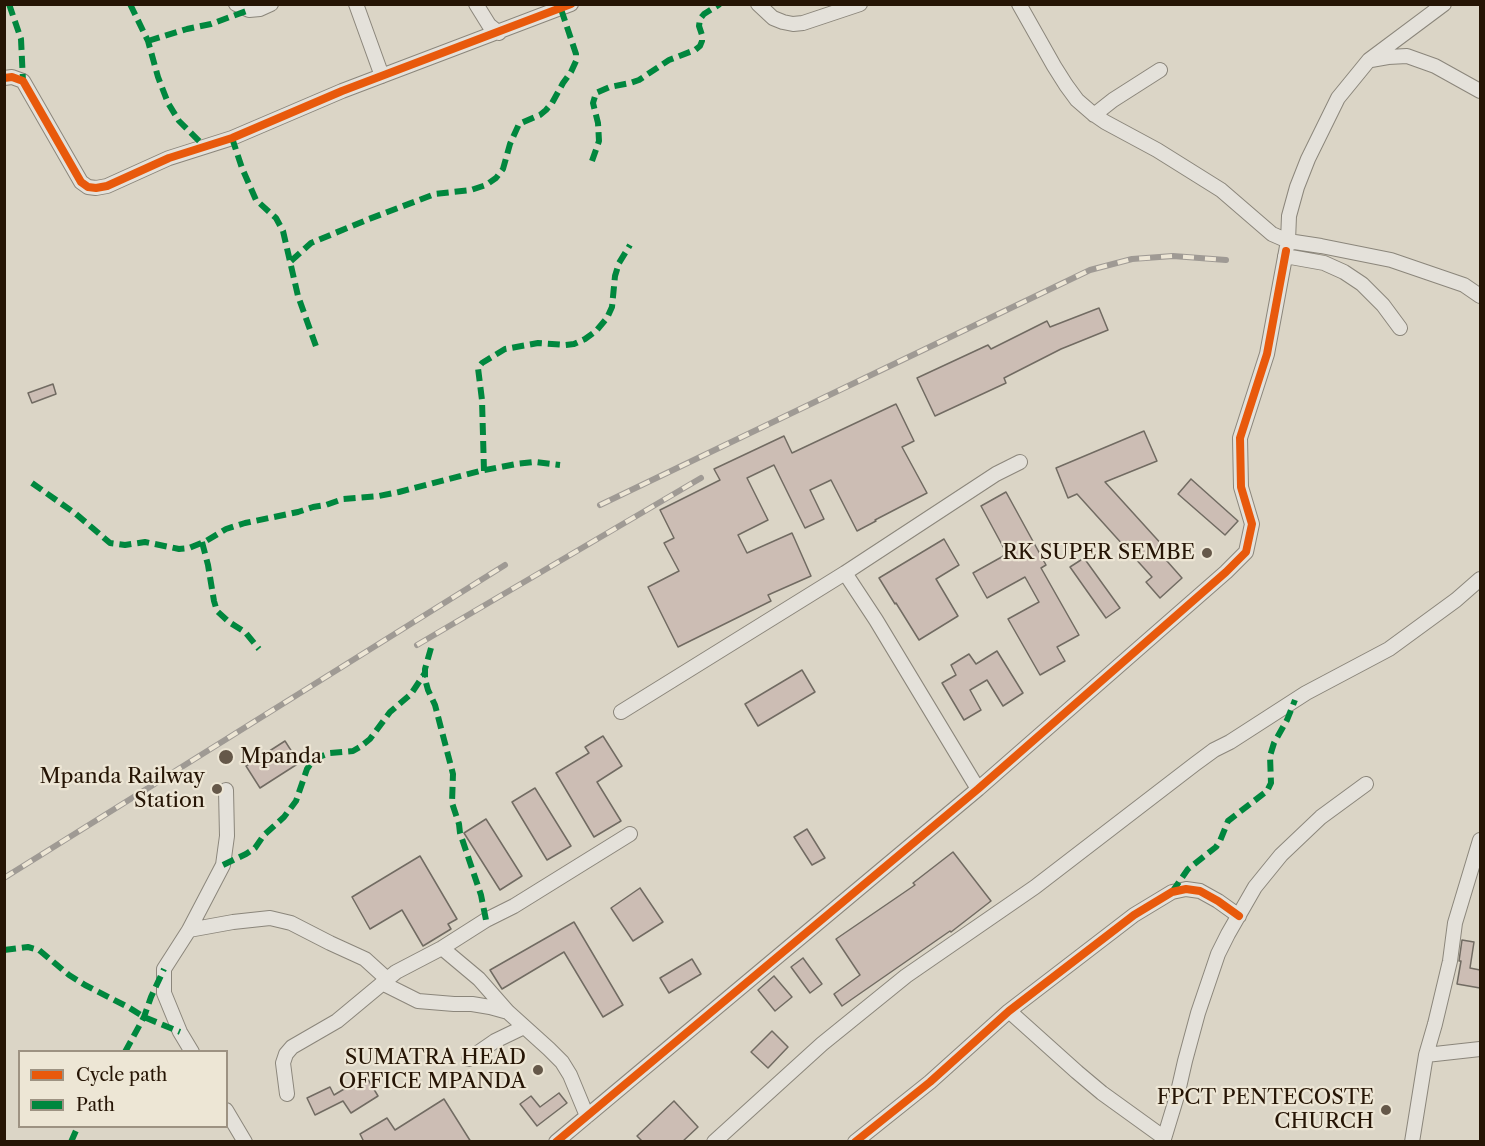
<!DOCTYPE html>
<style>
body{margin:0}
#map{position:relative;width:1485px;height:1146px;overflow:hidden;background:#dbd5c6;font-family:"Libre Caslon Text",serif}
canvas{display:block}
.frame{position:absolute;inset:0;border:6px solid #261505;pointer-events:none}
.legend{position:absolute;left:18px;top:1050px;width:210px;height:78px;box-sizing:border-box;background:#ede6d5;border:2px solid #9d9282;margin:0;padding:8px 10px;list-style:none;font-size:18px;color:#261505}
.legend li{display:flex;align-items:center;gap:12px;height:30px}
.legend b{width:30px;border:2px solid #9d9282}
</style>
<div id="map">
<canvas width="1485" height="1146"></canvas>
<div class="frame"></div>
<ul class="legend">
<li><b style="height:8px;background:#e8590c"></b>Cycle path</li>
<li><b style="height:8px;background:#00873e"></b>Path</li>
</ul>
</div>
<script>
const g = document.querySelector('canvas').getContext('2d');
g.lineJoin = 'round';
function paint(path, color) { g.fillStyle = color; g.fill(path, 'evenodd'); }
const shape = rows => new Path2D(rows.map(r => 'M' + r).join(''));
function trace(path, color, width, dash) { g.strokeStyle = color; g.lineWidth = width; g.lineCap = dash ? 'butt' : 'round'; g.setLineDash(dash || []); g.stroke(path); }
function drawText(font, color, halo, rows, align = 'center') {
  g.font = font + ' "Libre Caslon Text",serif'; g.lineWidth = 4.5; g.setLineDash([]); g.textBaseline = 'middle'; g.strokeStyle = halo; g.fillStyle = color; for (const [text, x, y, turn = 0] of rows) {
    g.save(); g.translate(x, y); g.rotate((+turn || 0) * Math.PI / 180); g.textAlign = isNaN(turn) ? turn : align; if (halo) g.strokeText(text, 0, 0); g.fillText(text, 0, 0); g.restore();
  }
}
const building = shape([
 [1099,308,1108,330,1061,349,1004,378,1006,383,935,416,917,378,988,345,991,349,1047,321,1050,327,1099,308],
 [53,384,56,394,32,403,28,393,53,384],
 [896,404,914,441,902,447,927,493,875,520,876,521,857,531,831,480,810,490,824,519,805,528,774,465,747,478,768,520,738,535,747,553,792,533,811,576,768,595,771,601,678,647,648,587,679,571,664,543,674,538,660,510,720,480,714,469,784,436,792,453,896,404],
 [1144,431,1157,461,1105,482,1164,547,1159,552,1182,578,1160,598,1146,582,1152,577,1077,494,1068,498,1056,468,1144,431],
 [1191,479,1238,521,1225,535,1178,494,1191,479],
 [1006,492,1046,565,1041,568,1079,635,1057,647,1065,661,1040,675,1008,619,1039,602,1025,577,987,598,973,573,1007,554,981,506,1006,492],
 [944,539,959,565,936,579,958,616,919,640,896,603,895,604,879,578,944,539],
 [1084,558,1120,608,1106,618,1070,567,1084,558],
 [997,651,1023,693,1003,706,987,680,970,690,981,710,964,720,942,683,956,675,951,665,969,654,976,664,997,651],
 [802,670,815,692,758,726,745,704,802,670],
 [603,736,622,766,597,782,621,821,594,837,556,773,589,753,585,747,603,736],
 [285,741,299,763,260,788,246,766,285,741],
 [535,788,571,846,547,860,512,802,535,788],
 [486,819,522,876,500,890,464,833,486,819],
 [807,829,825,858,812,865,794,837,807,829],
 [953,852,991,901,951,932,950,931,842,1006,834,994,860,975,836,939,915,885,913,883,953,852],
 [420,856,457,919,448,924,451,929,423,946,402,910,370,929,352,897,420,856],
 [640,888,663,922,633,941,611,908,640,888],
 [574,922,623,1005,603,1017,564,952,502,989,490,970,574,922],
 [1462,940,1474,942,1470,968,1480,970,1480,988,1457,984,1461,961,1459,961,1462,940],
 [803,958,822,984,810,993,791,967,803,958],
 [692,959,701,974,669,993,660,978,692,959],
 [774,976,792,997,775,1011,758,990,774,976],
 [772,1031,788,1047,768,1068,751,1052,772,1031],
 [366,1076,378,1096,351,1113,343,1101,315,1115,307,1098,330,1087,334,1095,366,1076],
 [559,1093,567,1103,537,1126,520,1104,531,1096,540,1107,559,1093],
 [444,1099,471,1142,364,1142,360,1134,387,1118,395,1130,444,1099],
 [674,1101,698,1127,682,1142,643,1142,637,1136,674,1101]
]);
paint(building, '#ccbdb4');
trace(building, '#716b62', 1.5);
const minor = shape([
 [236,4,249,10,260,9,271,4],
 [356,4,382,76],
 [476,4,489,25,499,33],
 [758,4,773,18,783,22,793,24,803,23,860,4],
 [1019,4,1054,66,1066,85,1077,100,1092,113,1105,122,1157,150,1221,190,1272,234,1288,241,1321,246,1391,260,1464,285,1480,296],
 [1371,60,1388,57,1407,56,1435,66,1480,91],
 [4,78,12,77,23,81,81,182,88,187,96,188,107,186,169,158,232,138,342,91,571,4],
 [1094,115,1113,100,1160,70],
 [1285,256,1324,263,1344,272,1362,284,1383,305,1400,328],
 [845,573,876,620,978,789],
 [621,712,845,573,996,474,1020,462],
 [189,930,233,922,270,918,291,923,330,943,365,959,387,979],
 [442,948,479,979,508,1012,549,1049,562,1062,570,1075,587,1116],
 [382,983,418,1001,454,1004,472,1004,490,1007,508,1012],
 [1009,1011,1077,1072,1102,1093,1163,1137],
 [192,1052,180,1032,164,993,164,969,189,930,223,865,227,836,226,790],
 [1426,1055,1480,1049],
 [469,1059,495,1041,524,1027],
 [287,1094,283,1063,286,1054,292,1047,337,1021,396,972,442,948,486,920,514,906,630,834],
 [226,1110,245,1142],
 [556,1142,978,789,1226,572,1246,552,1252,524,1241,487,1240,438,1267,354,1288,241,1289,216,1297,187,1308,159,1338,98,1369,60,1444,4],
 [714,1142,822,1044,906,976,1035,887,1195,764,1214,750,1230,742,1306,693,1389,649,1456,600,1480,579],
 [855,1142,930,1082,1009,1011,1134,915,1172,892,1186,889,1200,891,1218,901,1239,916],
 [1163,1142,1177,1096,1185,1061,1198,1013,1218,954,1228,934,1255,887,1281,855,1321,817,1366,784],
 [1412,1142,1426,1055,1435,1024,1450,961,1455,923,1480,840]
]);
trace(minor, '#8b867b', 16);
trace(minor, '#e4e1da', 14);
const rail = shape([
 [600,505,1090,270,1132,259,1173,256,1226,260],
 [417,645,701,478],
 [4,878,505,565]
]);
trace(rail, '#9f9a94', 6);
trace(rail, '#ede6d5', 4, [11]);
trace(shape([
 [9,4,21,39,23,81],
 [130,4,148,41,158,77,168,103,179,121,204,146],
 [148,41,187,29,211,24,249,10],
 [232,138,242,168,256,200,276,218,283,231,298,296,317,349],
 [592,161,599,141,598,123,593,103,596,93,610,87,630,83,639,80,669,60,695,50,700,46,702,41,702,35,699,26,700,19,704,14,720,4],
 [291,261,311,243,369,219,435,194,471,190,486,185,496,178,503,169,510,144,519,124,540,115,546,110,552,103,563,83,571,72,576,61,576,54,561,9],
 [484,471,482,400,478,368,482,363,505,349,538,343,565,345,574,344,585,339,596,331,607,318,612,307,615,276,619,263,630,245],
 [32,483,76,514,110,543,125,545,145,542,179,549,189,548,206,541,226,529,245,523,298,512,313,507,326,505,343,499,379,496,399,492,480,471,516,464,535,462,560,465],
 [202,542,208,565,214,601,217,611,229,622,245,632,259,649],
 [431,648,425,669,425,679,428,690,435,705,453,774,452,803,459,824,460,833,481,895,486,920],
 [223,865,246,854,255,848,264,835,284,817,296,801,307,769,312,762,319,757,330,753,353,751,360,747,370,739,390,712,411,694,425,673],
 [1172,892,1188,869,1216,847,1220,841,1228,821,1267,791,1271,783,1270,756,1274,743,1287,720,1295,700],
 [4,950,28,947,39,950,69,975,85,985,128,1007,144,1017,180,1032],
 [125,1052,144,1017,151,997,164,969],
 [71,1142,78,1126]
]), '#00873e', 6, [12, 6]);
trace(shape([
 [4,78,12,77,23,81,81,182,88,187,96,188,107,186,169,158,232,138,342,91,571,4],
 [556,1142,978,789,1226,572,1246,552,1252,524,1241,487,1240,438,1267,354,1286,251],
 [855,1142,930,1082,1009,1011,1134,915,1172,892,1186,889,1200,891,1218,901,1239,916]
]), '#e8590c', 8);
for (const [x, y, r, color] of [
 [1207,553,6,"#655849"],
 [226,757,8,"#655849"],
 [217,789,6,"#655849"],
 [538,1070,6,"#655849"],
 [1386,1110,6,"#655849"]
]) { const dot = new Path2D(); dot.arc(x, y, r, 0, 2 * Math.PI); g.fillStyle = color; g.fill(dot); trace(dot, '#ede6d5', 2); }
drawText('21px', '#261505', '#ede6d5', [
 ["RK SUPER SEMBE",1195,553],
 ["Mpanda",240,757,"left"],
 ["Mpanda Railway",205,777],
 ["Station",205,801],
 ["SUMATRA HEAD",526,1058],
 ["OFFICE MPANDA",526,1082],
 ["FPCT PENTECOSTE",1374,1098],
 ["CHURCH",1374,1122]
], 'right');
</script>
